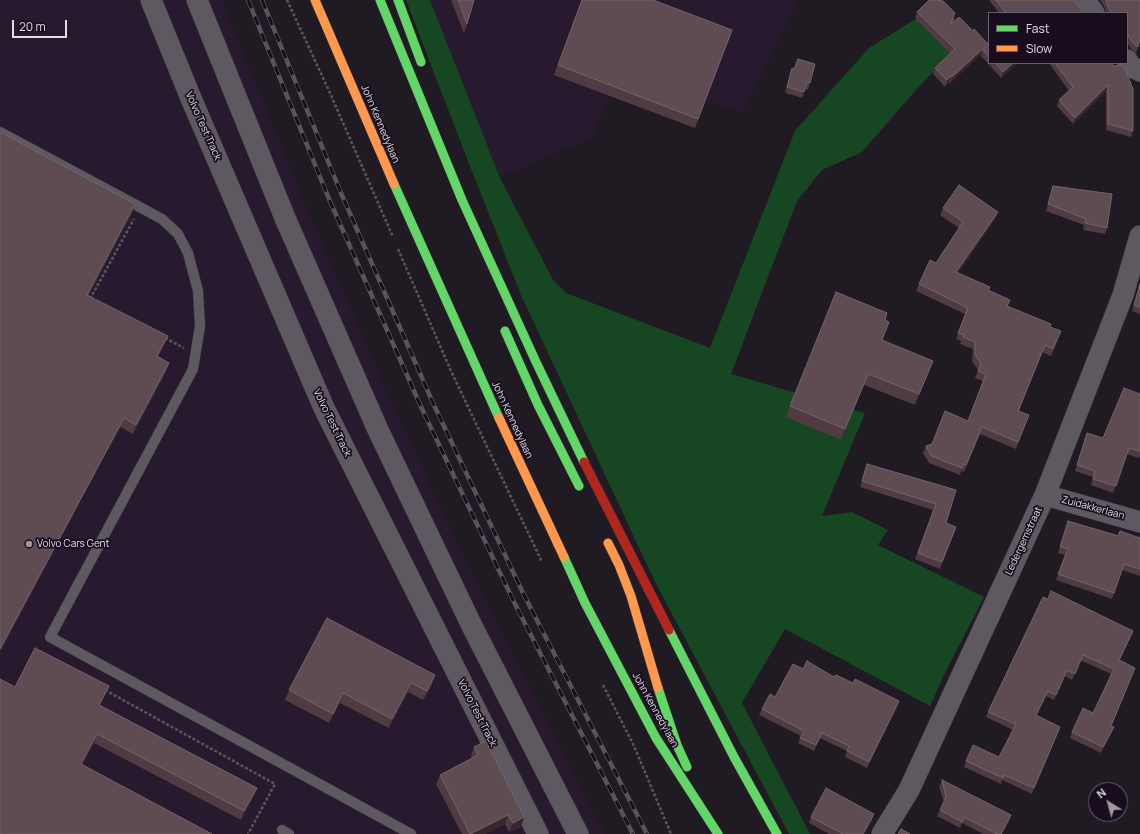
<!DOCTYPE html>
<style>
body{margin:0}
#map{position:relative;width:1140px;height:834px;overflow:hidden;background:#201a23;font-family:Manrope,sans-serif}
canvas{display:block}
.legend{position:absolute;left:988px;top:12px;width:140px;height:52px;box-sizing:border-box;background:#180d1d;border:1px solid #695f6e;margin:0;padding:5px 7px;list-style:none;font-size:12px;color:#e3dbe7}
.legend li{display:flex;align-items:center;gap:8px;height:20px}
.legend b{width:20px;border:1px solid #695f6e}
.north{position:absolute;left:1088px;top:782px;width:40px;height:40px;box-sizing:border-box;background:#180d1d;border:1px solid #695f6e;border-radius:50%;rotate:323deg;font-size:11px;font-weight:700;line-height:16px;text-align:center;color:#e3dbe7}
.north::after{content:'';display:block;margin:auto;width:14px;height:18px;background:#9f97a2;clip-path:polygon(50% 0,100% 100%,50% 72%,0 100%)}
.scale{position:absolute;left:12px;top:20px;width:55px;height:18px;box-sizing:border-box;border:2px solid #e3dbe7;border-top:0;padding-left:5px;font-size:12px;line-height:14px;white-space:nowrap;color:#e3dbe7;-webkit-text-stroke:3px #180d1d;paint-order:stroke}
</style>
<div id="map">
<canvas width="1140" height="834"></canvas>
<ul class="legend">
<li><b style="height:5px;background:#63d668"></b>Fast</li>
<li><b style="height:5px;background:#ff974d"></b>Slow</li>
</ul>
<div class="north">N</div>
<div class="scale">20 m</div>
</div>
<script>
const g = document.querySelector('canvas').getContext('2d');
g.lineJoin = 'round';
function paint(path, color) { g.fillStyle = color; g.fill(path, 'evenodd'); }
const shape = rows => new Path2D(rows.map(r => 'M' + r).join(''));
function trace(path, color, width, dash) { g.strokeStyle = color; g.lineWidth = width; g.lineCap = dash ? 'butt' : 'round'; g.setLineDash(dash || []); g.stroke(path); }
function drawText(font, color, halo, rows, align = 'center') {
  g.font = font + ' Manrope,sans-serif'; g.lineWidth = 3.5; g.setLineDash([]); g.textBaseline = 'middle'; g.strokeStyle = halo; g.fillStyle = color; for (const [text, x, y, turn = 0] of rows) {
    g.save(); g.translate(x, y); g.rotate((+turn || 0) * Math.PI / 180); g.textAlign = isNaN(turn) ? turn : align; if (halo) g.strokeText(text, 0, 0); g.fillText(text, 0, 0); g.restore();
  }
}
paint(shape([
 [0,0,222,0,307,209,400,420,473,575,605,834,0,834],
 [430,0,800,0,742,113,618,70,593,137,500,178]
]), '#271a2e');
paint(shape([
 [406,0,430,0,500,178,553,280,566,293,710,348,795,131,869,48,914,20,954,18,967,33,953,51,915,91,862,152,822,170,797,201,731,374,865,413,822,516,852,512,888,530,878,545,984,597,944,675,930,706,785,629,742,703,810,834,789,834,655,582,521,295,466,156]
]), '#164722');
const lane = shape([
 [0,132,162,219,178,234,188,253,198,291,200,326,193,369,50,637,411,834],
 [282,830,289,834]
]);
const street = shape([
 [151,0,190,96,324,408,538,834],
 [197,0,285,218,378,430,471,624,578,834],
 [1085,0,1094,13],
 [1127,60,1130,66,1140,71],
 [1045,495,1140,522],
 [882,834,909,790,1045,495,1123,295,1140,236]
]);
const fast = shape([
 [380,0,462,200,536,362,584,462],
 [398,0,421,62],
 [394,184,499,418],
 [505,331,538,405,579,486],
 [564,557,585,603,656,738,718,834],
 [669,630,734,757,777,834],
 [658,688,677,745,687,767]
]);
const slow = shape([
 [315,0,394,184],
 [499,418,564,557],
 [608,543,619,565,631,596,658,688]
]);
const jam = shape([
 [584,462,669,630]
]);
trace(lane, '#39353c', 11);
trace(street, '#39353c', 22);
trace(fast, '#39353c', 10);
trace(slow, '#39353c', 10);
trace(jam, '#39353c', 10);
trace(shape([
 [287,0,330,93,393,237],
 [398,249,451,371,542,562],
 [90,299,134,219],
 [165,338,184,348],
 [603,685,634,746,671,834],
 [105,690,275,784,248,834]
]), '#5b565d', 2.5, [3, 2]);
trace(lane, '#5e5961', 10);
trace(street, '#5e5961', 21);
trace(fast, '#63d668', 9);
trace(slow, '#ff974d', 9);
trace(jam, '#b3261e', 9);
const rail = shape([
 [248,0,329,199,422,409,514,602,633,834],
 [262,0,341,193,433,403,524,595,647,834]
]);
trace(rail, '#58545a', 4.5);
trace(rail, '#180d1d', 3, [9]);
paint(shape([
 [451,0,474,0,467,24,464,33],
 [582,0,732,30,695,128,554,75],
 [989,0,1073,0,1084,13,999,13],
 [1100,0,1140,0,1138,47,1136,53,1131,49,1127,43,1127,13,1106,13,1104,6],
 [917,12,951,24,986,47,989,45,989,63,1017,63,1001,78,981,56,982,53,950,83,949,82,945,87,933,74,935,68,950,53,915,18],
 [1049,63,1112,63,1133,131,1131,137,1106,130,1106,91,1073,124,1057,106,1059,100,1069,91],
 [792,68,810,83,808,90,805,89,802,98,785,93],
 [0,132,132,214,88,296,164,345,158,357,166,372,133,434,120,427,0,652],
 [1053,186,1107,228,1105,234,1083,230,1084,225,1046,211],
 [943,208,995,219,958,273,989,290,1010,300,1008,306,1050,327,1058,338,1051,356,1042,352,1019,411,1029,415,1016,449,980,434,964,472,961,471,960,475,929,463,923,453,926,446,932,444,968,421,983,381,975,378,978,370,972,361,973,349,960,344,961,341,956,339,965,314,916,291,919,284,936,263,959,228,940,215],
 [1140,282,1140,314,1132,311],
 [885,320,882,340,933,361,915,405,864,385,841,440,786,417,790,406],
 [1140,394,1140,456,1139,458,1127,454,1113,493,1091,485,1093,477,1075,471,1087,433,1103,438],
 [867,464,956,490,946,523,956,527,940,569,915,559,933,510,860,487],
 [1068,521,1118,535,1140,538,1140,576,1122,570,1112,599,1056,580,1065,555,1058,553],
 [1048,599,1133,631,1120,660,1135,668,1111,726,1114,727,1101,753,1070,738,1072,732,1093,713,1111,674,1080,660,1072,680,1065,676,1054,700,1046,696,1036,716,1060,727,1032,794,1002,780,1001,784,964,767,966,761,999,757,1013,730,986,717,988,712],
 [327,618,432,685,423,700,408,692,389,728,340,703,329,723,285,700,289,690],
 [803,669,834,677,853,683,899,701,897,707,867,768,845,757,847,751,820,738,814,751,798,743,801,736,759,715,762,709,775,697],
 [109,686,105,696,100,705,257,788,253,797,241,820,94,743,82,765,0,834,15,687],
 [474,747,524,817,521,827,509,832,505,824,485,834,462,834,436,784,440,775,472,759,471,756],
 [942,780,1011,815,1009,821,1002,834,983,834,962,823,960,828,937,816,944,802,939,787],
 [811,817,872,820,864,834,829,834,809,823]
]), '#4f3b41');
paint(shape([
 [988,44,985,50,983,50,982,53,950,83,952,77],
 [1013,63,1017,63,1001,78,1003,72],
 [951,76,949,82,945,87,947,80],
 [1108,85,1106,91,1073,124,1075,118],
 [135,204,132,214,83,304,87,295],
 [998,212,995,219,954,279,956,272],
 [168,336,164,345,153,366,157,356],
 [933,361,929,372,915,405,919,394],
 [169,363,166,372,133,434,136,425],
 [868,374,864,385,841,440,845,429],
 [124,418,120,427,0,652,0,649],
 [1133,631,1131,637,1117,666,1119,660],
 [435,675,432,685,423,700,427,691],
 [411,683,408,692,389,728,392,719],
 [109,686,105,696,95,714,99,705],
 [1048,691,1046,696,1034,721,1036,715],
 [343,693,340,703,329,723,333,714],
 [899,701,897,707,867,768,869,762],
 [1060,727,1058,733,1032,794,1034,788],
 [1114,727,1101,753,1103,747],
 [822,733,820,738,814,751,816,745],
 [97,734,94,743,77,774,81,764],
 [257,788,253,797,241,820,244,811],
 [874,814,872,820,864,834,863,834],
 [508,815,505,824,485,834,471,834],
 [1011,815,1009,821,1002,834,1001,834],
 [524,817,521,827,509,832,513,823]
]), '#36272e');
const building = shape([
 [458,0,474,0,467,24,458,0],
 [582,0,653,0,732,30,698,119,558,65,582,0],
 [929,0,942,0,955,13,951,24,959,17,973,31,974,29,988,44,952,77,951,76,947,80,935,68,955,49,917,12,929,0],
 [996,0,1073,0,1082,10,1084,13,1006,13,996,0],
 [1106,0,1140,0,1140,38,1138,47,1133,43,1127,34,1127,13,1112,13,1108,7,1106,0],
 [989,45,989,57,983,50,989,45],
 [798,59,815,64,810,83,807,82,804,92,787,87,792,68,794,69,798,59],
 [995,63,1013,63,1003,72,995,63],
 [1055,63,1112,63,1113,66,1121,65,1125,69,1133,89,1133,131,1108,124,1108,85,1075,118,1059,100,1073,87,1055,63],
 [0,132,135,204,87,295,168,336,157,356,169,363,136,425,124,418,0,649,0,132],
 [959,185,998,212,956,272,990,287,988,290,1010,300,1007,306,1051,324,1050,327,1061,331,1053,349,1045,345,1018,411,1029,415,1018,442,982,427,966,465,963,464,962,468,931,456,926,446,932,444,945,411,968,421,986,374,978,371,981,364,975,354,975,342,963,337,964,335,958,333,968,308,919,284,930,260,936,263,963,222,943,208,959,185],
 [1053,186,1112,194,1107,228,1085,223,1086,219,1048,204,1053,186],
 [1140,284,1140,307,1134,305,1140,284],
 [836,292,887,313,885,320,889,322,882,340,933,361,919,394,868,374,845,429,790,406,836,292],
 [1124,388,1140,394,1140,451,1129,448,1116,486,1093,479,1095,471,1077,465,1087,433,1103,438,1124,388],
 [867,464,956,490,946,523,956,527,942,562,918,553,936,504,862,481,867,464],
 [1068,521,1118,536,1120,531,1140,538,1140,569,1124,564,1114,593,1058,574,1068,549,1060,547,1068,521],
 [1051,591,1133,631,1119,660,1135,668,1111,726,1114,727,1103,747,1072,732,1083,708,1093,713,1114,669,1083,655,1075,674,1067,670,1056,695,1048,691,1036,715,1060,727,1034,788,1004,775,1003,778,966,761,973,745,999,757,1016,724,988,712,1043,597,1048,599,1051,591],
 [327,618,435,675,427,691,411,683,392,719,343,693,333,714,289,690,327,618],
 [35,648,109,686,99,705,257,788,244,811,97,734,81,764,212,834,0,834,0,679,15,687,35,648],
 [807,661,834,677,836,675,853,683,855,679,899,701,869,762,847,751,849,746,822,733,816,745,800,738,804,731,762,709,770,694,775,697,793,664,803,669,807,661],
 [486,741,524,817,513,823,508,815,470,834,440,775,478,755,474,747,486,741],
 [942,780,1011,815,1001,834,997,834,964,817,962,822,940,810,946,797,942,780],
 [826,788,874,814,863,834,843,834,811,817,826,788],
 [901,829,910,834,898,834,901,829]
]);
paint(building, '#5f4c53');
trace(building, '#74636a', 1);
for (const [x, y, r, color] of [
 [29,544,4,"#9f97a2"]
]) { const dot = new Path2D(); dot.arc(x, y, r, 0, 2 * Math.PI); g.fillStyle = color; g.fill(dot); trace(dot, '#180d1d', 1.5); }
drawText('10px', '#e3dbe7', '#180d1d', [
 ["John Kennedylaan",380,124,67],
 ["Volvo Test Track",203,126,66],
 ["John Kennedylaan",512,420,65],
 ["Volvo Test Track",332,423,64],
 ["Zuidakkerlaan",1093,508,15],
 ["Ledergemstraat",1024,541,-65],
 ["John Kennedylaan",655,710,61],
 ["Volvo Test Track",477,713,63]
]);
drawText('10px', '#e3dbe7', '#180d1d', [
 ["Volvo Cars Gent",37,544]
], 'left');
</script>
